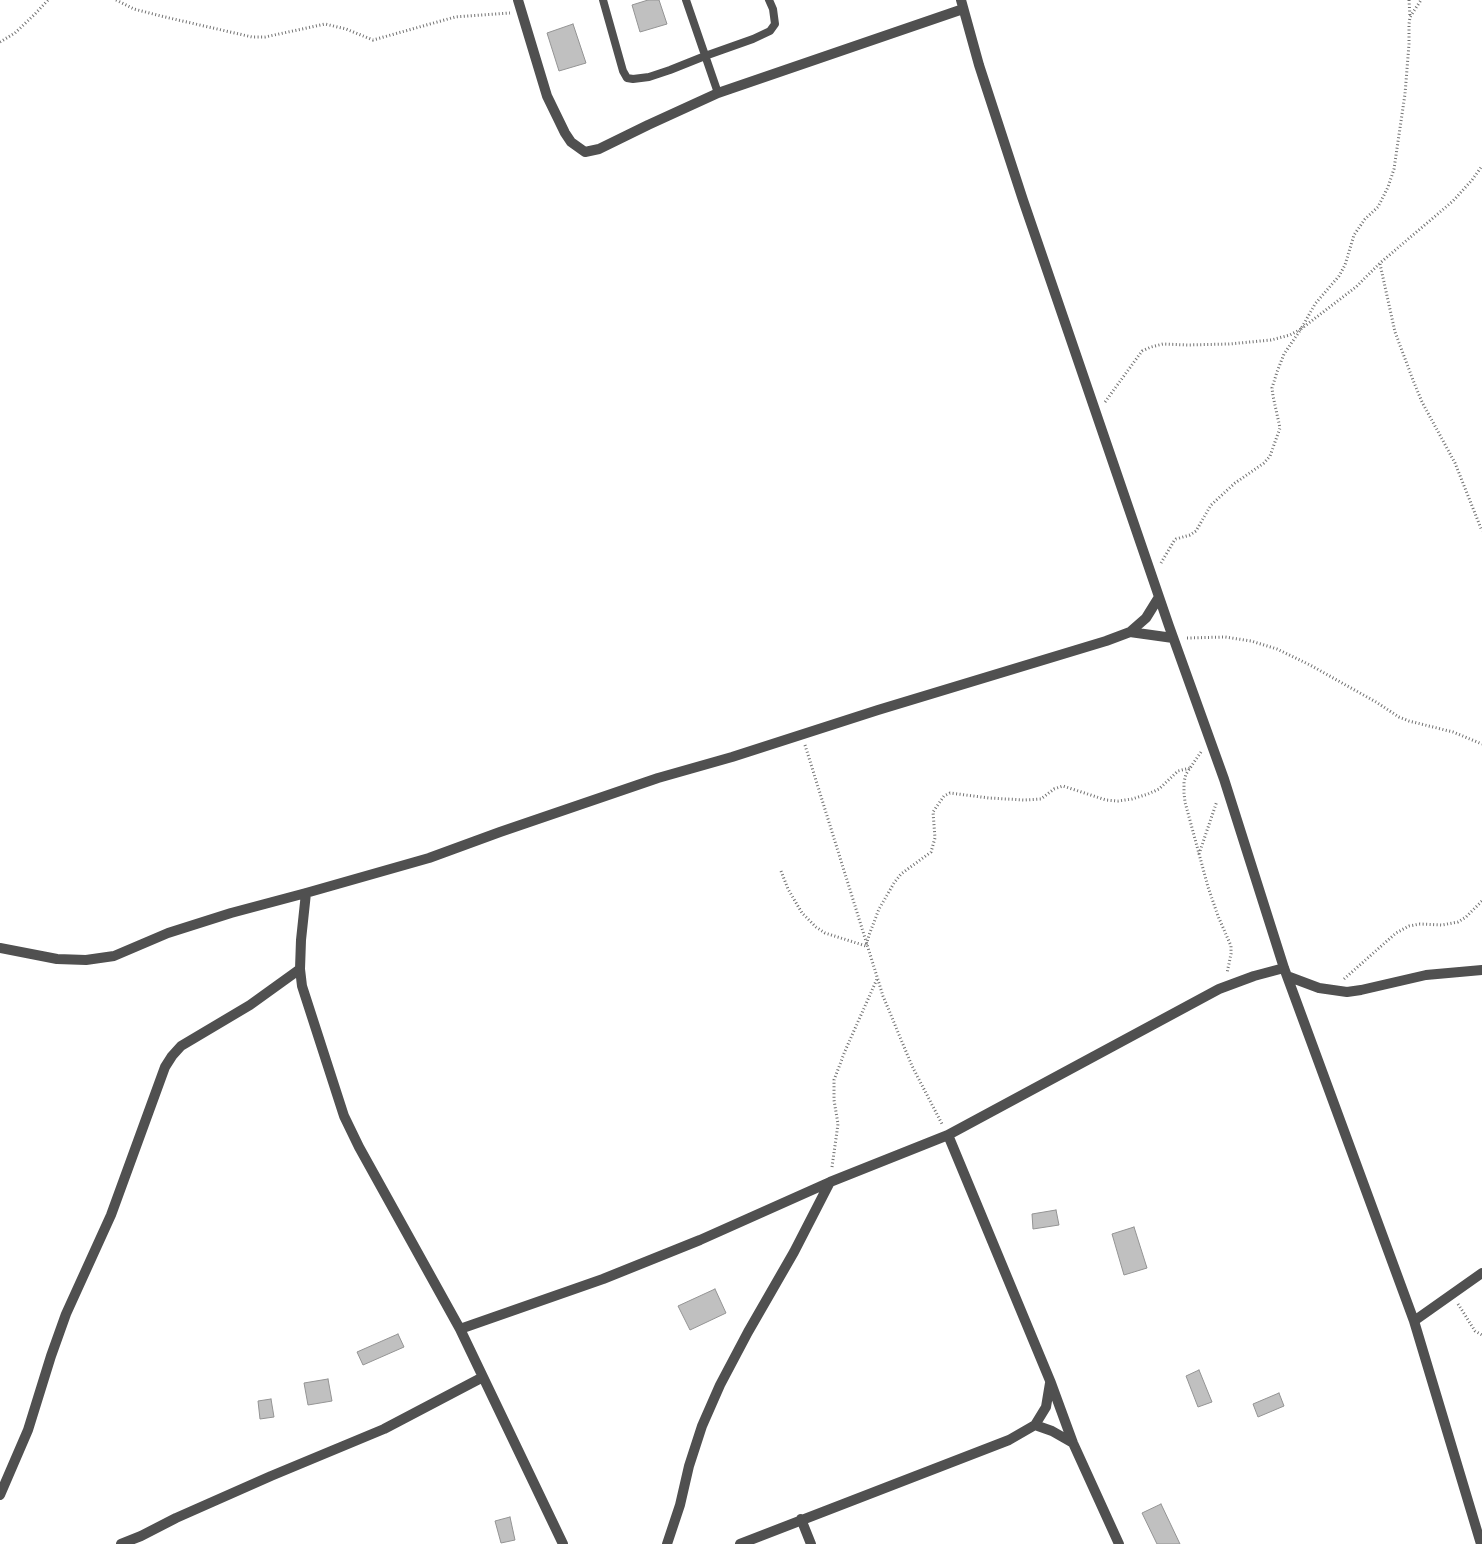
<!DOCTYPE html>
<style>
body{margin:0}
canvas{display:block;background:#fff}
</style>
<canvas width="1482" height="1544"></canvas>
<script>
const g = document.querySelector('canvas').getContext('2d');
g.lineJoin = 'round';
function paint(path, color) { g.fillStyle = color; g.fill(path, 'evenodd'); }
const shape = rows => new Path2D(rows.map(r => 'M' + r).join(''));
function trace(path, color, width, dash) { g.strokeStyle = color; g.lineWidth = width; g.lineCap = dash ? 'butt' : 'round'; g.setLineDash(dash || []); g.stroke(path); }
const building = shape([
 [648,0,659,0,667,24,640,32,632,5,648,0],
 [573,24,586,63,559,71,547,33,573,24],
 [1056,1210,1059,1225,1033,1229,1032,1214,1056,1210],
 [1134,1227,1147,1268,1124,1275,1112,1234,1134,1227],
 [715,1289,726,1313,690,1330,678,1306,715,1289],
 [398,1334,404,1347,363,1365,357,1352,398,1334],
 [1199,1370,1212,1402,1198,1407,1186,1376,1199,1370],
 [328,1379,332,1401,308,1405,304,1383,328,1379],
 [1279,1393,1284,1406,1258,1417,1253,1404,1279,1393],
 [271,1399,274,1417,260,1419,258,1401,271,1399],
 [1161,1504,1180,1544,1157,1544,1142,1513,1161,1504],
 [510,1517,515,1540,501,1543,495,1521,510,1517]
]);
paint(building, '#c0c0c0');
trace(building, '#949494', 1);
trace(shape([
 [116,0,134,9,165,17,252,37,265,37,325,24,346,29,373,40,455,17,510,13],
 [1409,0,1410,17],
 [0,42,15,33,35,14,48,0],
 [1380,264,1395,332,1413,380,1422,402,1455,463,1482,531],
 [1105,402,1142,351,1151,347,1163,344,1188,345,1229,344,1271,340,1290,335,1301,329,1315,304,1339,276,1345,265,1354,235,1365,219,1378,207,1388,187,1394,169,1405,94,1409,44,1409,24,1410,17,1421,0],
 [1161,563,1174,541,1176,539,1190,535,1196,531,1211,505,1235,483,1264,463,1270,456,1280,428,1273,396,1272,388,1277,372,1284,354,1301,329,1356,287,1380,263,1453,201,1472,180,1482,166],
 [1187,638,1225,637,1251,641,1277,649,1310,665,1376,702,1399,717,1409,721,1453,732,1482,744],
 [805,745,883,996,912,1066,942,1124],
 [1201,752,1186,774,1184,782,1184,793,1185,802,1208,887,1218,916,1231,946,1231,954,1227,973],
 [1199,854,1217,801],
 [781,871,788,889,802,913,816,927,825,933,866,946,869,935,879,909,894,883,901,874,931,852,935,838,933,812,944,796,950,793,989,798,1024,800,1041,799,1054,789,1063,786,1106,800,1118,801,1132,799,1148,794,1159,789,1178,771,1190,768],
 [1344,979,1396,933,1409,926,1420,924,1442,925,1458,922,1466,917,1482,901],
 [832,1167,838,1124,834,1100,834,1080,845,1051,877,979],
 [1458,1304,1475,1331,1482,1335]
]), '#727272', 3, [1, 2.5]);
trace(shape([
 [603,0,623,71,627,78,633,79,649,77,670,70,705,56,753,39,770,31,775,24,773,9,769,0],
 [686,0,718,93]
]), '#505050', 8);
trace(shape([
 [518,0,547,96,565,133,571,142,585,152,599,149,648,125,718,93,963,9],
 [961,0,979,65,1023,200,1169,626,1224,779,1284,968,1414,1321,1481,1544],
 [1130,632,1173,638],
 [306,893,301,940,300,969,302,986,344,1116,359,1147,460,1329,563,1544],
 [0,948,57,959,86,960,114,956,168,933,231,913,306,893,429,858,500,832,658,778,732,757,878,710,1106,641,1130,632,1146,618,1159,597],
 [1287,976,1319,988,1347,992,1361,990,1426,975,1482,970],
 [948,1135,1051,1383,1073,1443,1119,1544],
 [1414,1321,1482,1273],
 [460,1329,603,1279,700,1240,830,1182,948,1135,1219,989,1254,976,1284,968],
 [1035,1425,1052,1431,1073,1443],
 [0,1495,28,1430,51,1356,66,1314,111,1215,165,1067,172,1056,181,1046,250,1005,300,969],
 [801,1519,811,1544],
 [121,1544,141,1536,176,1518,271,1476,384,1429,483,1377],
 [667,1544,680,1505,689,1466,702,1426,720,1385,748,1332,794,1252,830,1182],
 [740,1544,1009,1440,1035,1425,1046,1407,1050,1383]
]), '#505050', 10);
</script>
